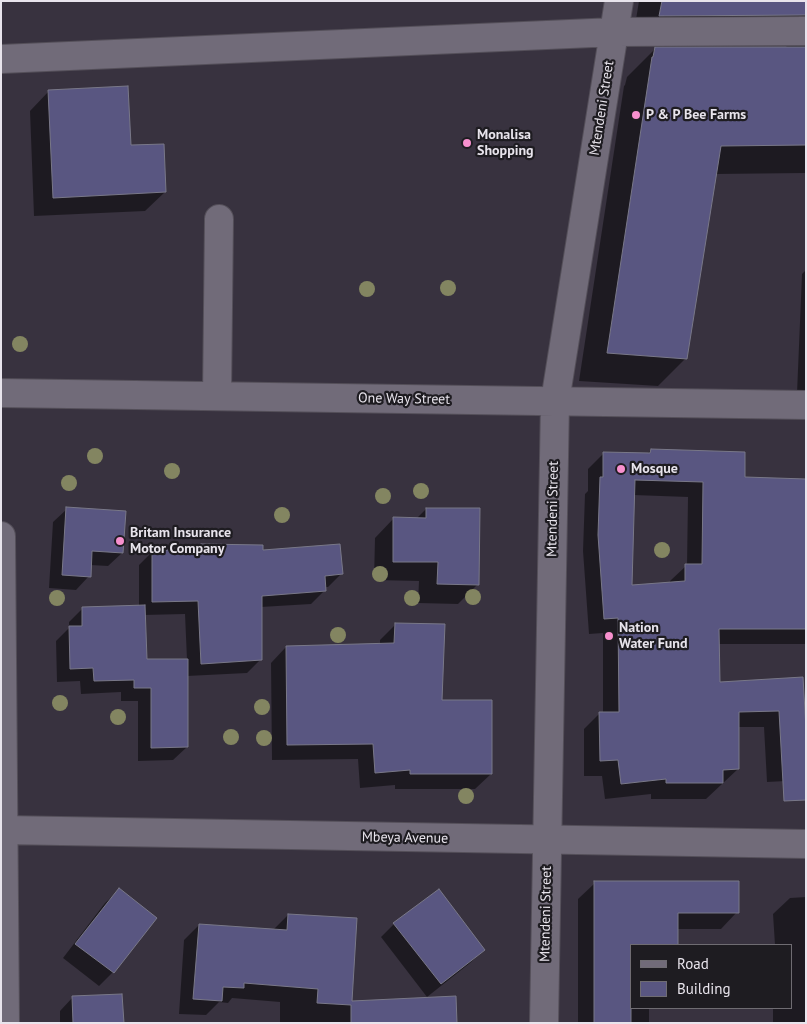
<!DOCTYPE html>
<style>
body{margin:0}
#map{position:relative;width:807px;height:1024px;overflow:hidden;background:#38323f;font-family:"PT Sans",sans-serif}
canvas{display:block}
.frame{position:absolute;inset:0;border:2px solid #e8e4ec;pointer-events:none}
.legend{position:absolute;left:630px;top:944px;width:162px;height:65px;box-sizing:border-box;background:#1e1c21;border:1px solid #6f6c72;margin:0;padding:6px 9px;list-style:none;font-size:15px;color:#e8e4ec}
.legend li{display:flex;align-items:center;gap:10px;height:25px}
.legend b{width:25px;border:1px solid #6f6c72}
</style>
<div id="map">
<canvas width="807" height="1024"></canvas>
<div class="frame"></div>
<ul class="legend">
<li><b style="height:6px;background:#716b79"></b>Road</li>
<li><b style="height:14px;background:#595681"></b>Building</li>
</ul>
</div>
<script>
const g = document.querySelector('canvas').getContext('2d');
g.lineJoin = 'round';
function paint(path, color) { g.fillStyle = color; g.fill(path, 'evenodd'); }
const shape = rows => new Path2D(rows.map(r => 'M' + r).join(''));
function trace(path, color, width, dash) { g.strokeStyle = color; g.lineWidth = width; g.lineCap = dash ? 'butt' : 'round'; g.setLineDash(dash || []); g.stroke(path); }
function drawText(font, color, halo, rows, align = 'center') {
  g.font = font + ' "PT Sans",sans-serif'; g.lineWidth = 4.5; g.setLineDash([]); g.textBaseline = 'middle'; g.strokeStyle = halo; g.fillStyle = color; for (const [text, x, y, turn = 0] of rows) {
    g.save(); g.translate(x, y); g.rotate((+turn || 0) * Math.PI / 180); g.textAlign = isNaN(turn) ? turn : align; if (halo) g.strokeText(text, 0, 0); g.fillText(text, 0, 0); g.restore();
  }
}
paint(shape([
 [639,1,806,1,806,173,716,174,686,358,658,386,579,381,624,86,625,85,627,77,655,49,788,48,785,45,777,43,632,44],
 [49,91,129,146,165,192,145,211,34,216,30,111],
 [806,270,806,393,797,393,802,274],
 [651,450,743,478,806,480,806,644,718,644,719,683,806,713,806,800,805,780,767,782,764,727,738,727,738,769,706,799,651,799,651,794,605,799,602,776,584,776,584,729,600,713,603,713,603,633,589,634,583,551,585,494,588,491,588,469,604,453,647,454],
 [633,495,688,497,687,565,670,581,670,584,630,587],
 [67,509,122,553,108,566,90,565,89,576,76,590,49,588,53,522],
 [426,509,478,584,458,604,418,603,419,581,374,580,375,538,394,518,416,519],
 [202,546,261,552,342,573,328,587,325,587,325,590,311,604,261,607,261,659,247,673,187,676,187,747,173,760,138,761,138,701,121,701,121,692,81,694,80,681,57,682,56,641,69,628,69,622,83,608,139,607,139,565,152,552,196,551],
 [185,614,187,660,146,660,144,615],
 [396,624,441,702,491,774,475,789,395,789,395,785,360,788,358,759,272,760,271,663,286,647,380,645,380,640],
 [595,883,737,912,721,929,677,929,677,945,631,945,631,1008,649,1008,649,1023,578,1023,578,899],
 [119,890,155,918,113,972,99,986,63,958,105,903],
 [806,897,806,1023,773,1023,773,1008,791,1008,791,945,775,945,773,914,790,898],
 [288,915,351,1002,456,1023,280,1023,280,1002,232,998,228,1003,219,1002,206,1015,179,1014,184,940,199,925,273,930],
 [394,924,483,950,470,963,427,997,381,937],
 [73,997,122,1023,60,1023,60,1011]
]), '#0007');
const building = shape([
 [662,1,806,1,806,15,659,16,662,1],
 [655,47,806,47,806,145,721,146,687,359,607,353,652,57,653,57,655,47],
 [128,86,131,145,164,144,166,192,53,198,48,90,128,86],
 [651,449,745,452,745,477,806,479,806,629,719,629,720,682,803,677,806,729,806,800,784,801,779,711,739,712,739,769,723,770,723,783,666,783,666,779,621,784,618,760,600,761,599,712,619,712,618,618,604,619,598,535,600,477,603,477,603,452,650,453,651,449],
 [635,480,703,482,702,564,685,564,685,581,632,585,635,480],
 [66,507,126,511,123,553,92,551,91,577,62,575,66,507],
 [426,508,480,508,479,585,437,584,438,562,393,562,393,517,426,518,426,508],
 [201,544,263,545,263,550,340,544,343,574,325,576,326,591,262,596,262,660,201,664,198,601,152,602,152,550,201,550,201,544],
 [145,605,147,659,188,659,188,747,151,748,151,688,134,688,134,680,94,681,93,668,70,669,69,626,82,626,82,607,145,605],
 [395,623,445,624,442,700,492,700,492,774,410,774,410,770,375,773,373,744,287,745,286,646,394,643,395,623],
 [594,881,739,881,739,913,678,913,678,945,631,945,631,1023,594,1023,594,881],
 [119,888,157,918,114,973,75,944,119,888],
 [439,889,485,950,441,984,393,923,439,889],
 [288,914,357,918,352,1001,456,996,457,1023,351,1023,351,1005,317,1003,318,989,244,983,244,988,223,987,222,1001,193,999,199,924,287,930,288,914],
 [122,994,124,1023,73,1023,72,996,122,994]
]);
paint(building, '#595681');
trace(building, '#797888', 1);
const minor = shape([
 [1,59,615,32,806,31],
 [1,393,806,405],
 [217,396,219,219],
 [1,536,5,1023],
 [4,830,806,844],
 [544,1023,555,401,619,1]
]);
trace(minor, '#544f59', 30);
trace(minor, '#716b79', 28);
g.fillStyle = '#838561';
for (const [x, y] of [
 [448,288],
 [367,289],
 [20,344],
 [95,456],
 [172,471],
 [69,483],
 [421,491],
 [383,496],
 [282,515],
 [662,550],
 [380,574],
 [473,597],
 [57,598],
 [412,598],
 [338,635],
 [60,703],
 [262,707],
 [118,717],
 [231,737],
 [264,738],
 [466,796]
]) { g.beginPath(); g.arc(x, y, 8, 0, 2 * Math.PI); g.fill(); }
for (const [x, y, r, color] of [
 [636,115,5,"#f790ce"],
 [467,143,5,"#f790ce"],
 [621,469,5,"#f790ce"],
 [120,541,5,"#f790ce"],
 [609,636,5,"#f790ce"]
]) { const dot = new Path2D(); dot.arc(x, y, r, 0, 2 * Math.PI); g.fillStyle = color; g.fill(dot); trace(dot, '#1e1c21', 2); }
drawText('14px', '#e8e4ec', '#1e1c21', [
 ["Mtendeni Street",602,108,-81],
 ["One Way Street",404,399,1],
 ["Mtendeni Street",553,509,-89],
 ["Mbeya Avenue",405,838,1],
 ["Mtendeni Street",546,914,-89]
]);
drawText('bold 14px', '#e8e4ec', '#1e1c21', [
 ["P & P Bee Farms",646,115],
 ["Monalisa",477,135],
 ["Shopping",477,151],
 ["Mosque",631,469],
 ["Britam Insurance",130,533],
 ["Motor Company",130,549],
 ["Nation",619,628],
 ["Water Fund",619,644]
], 'left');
</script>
